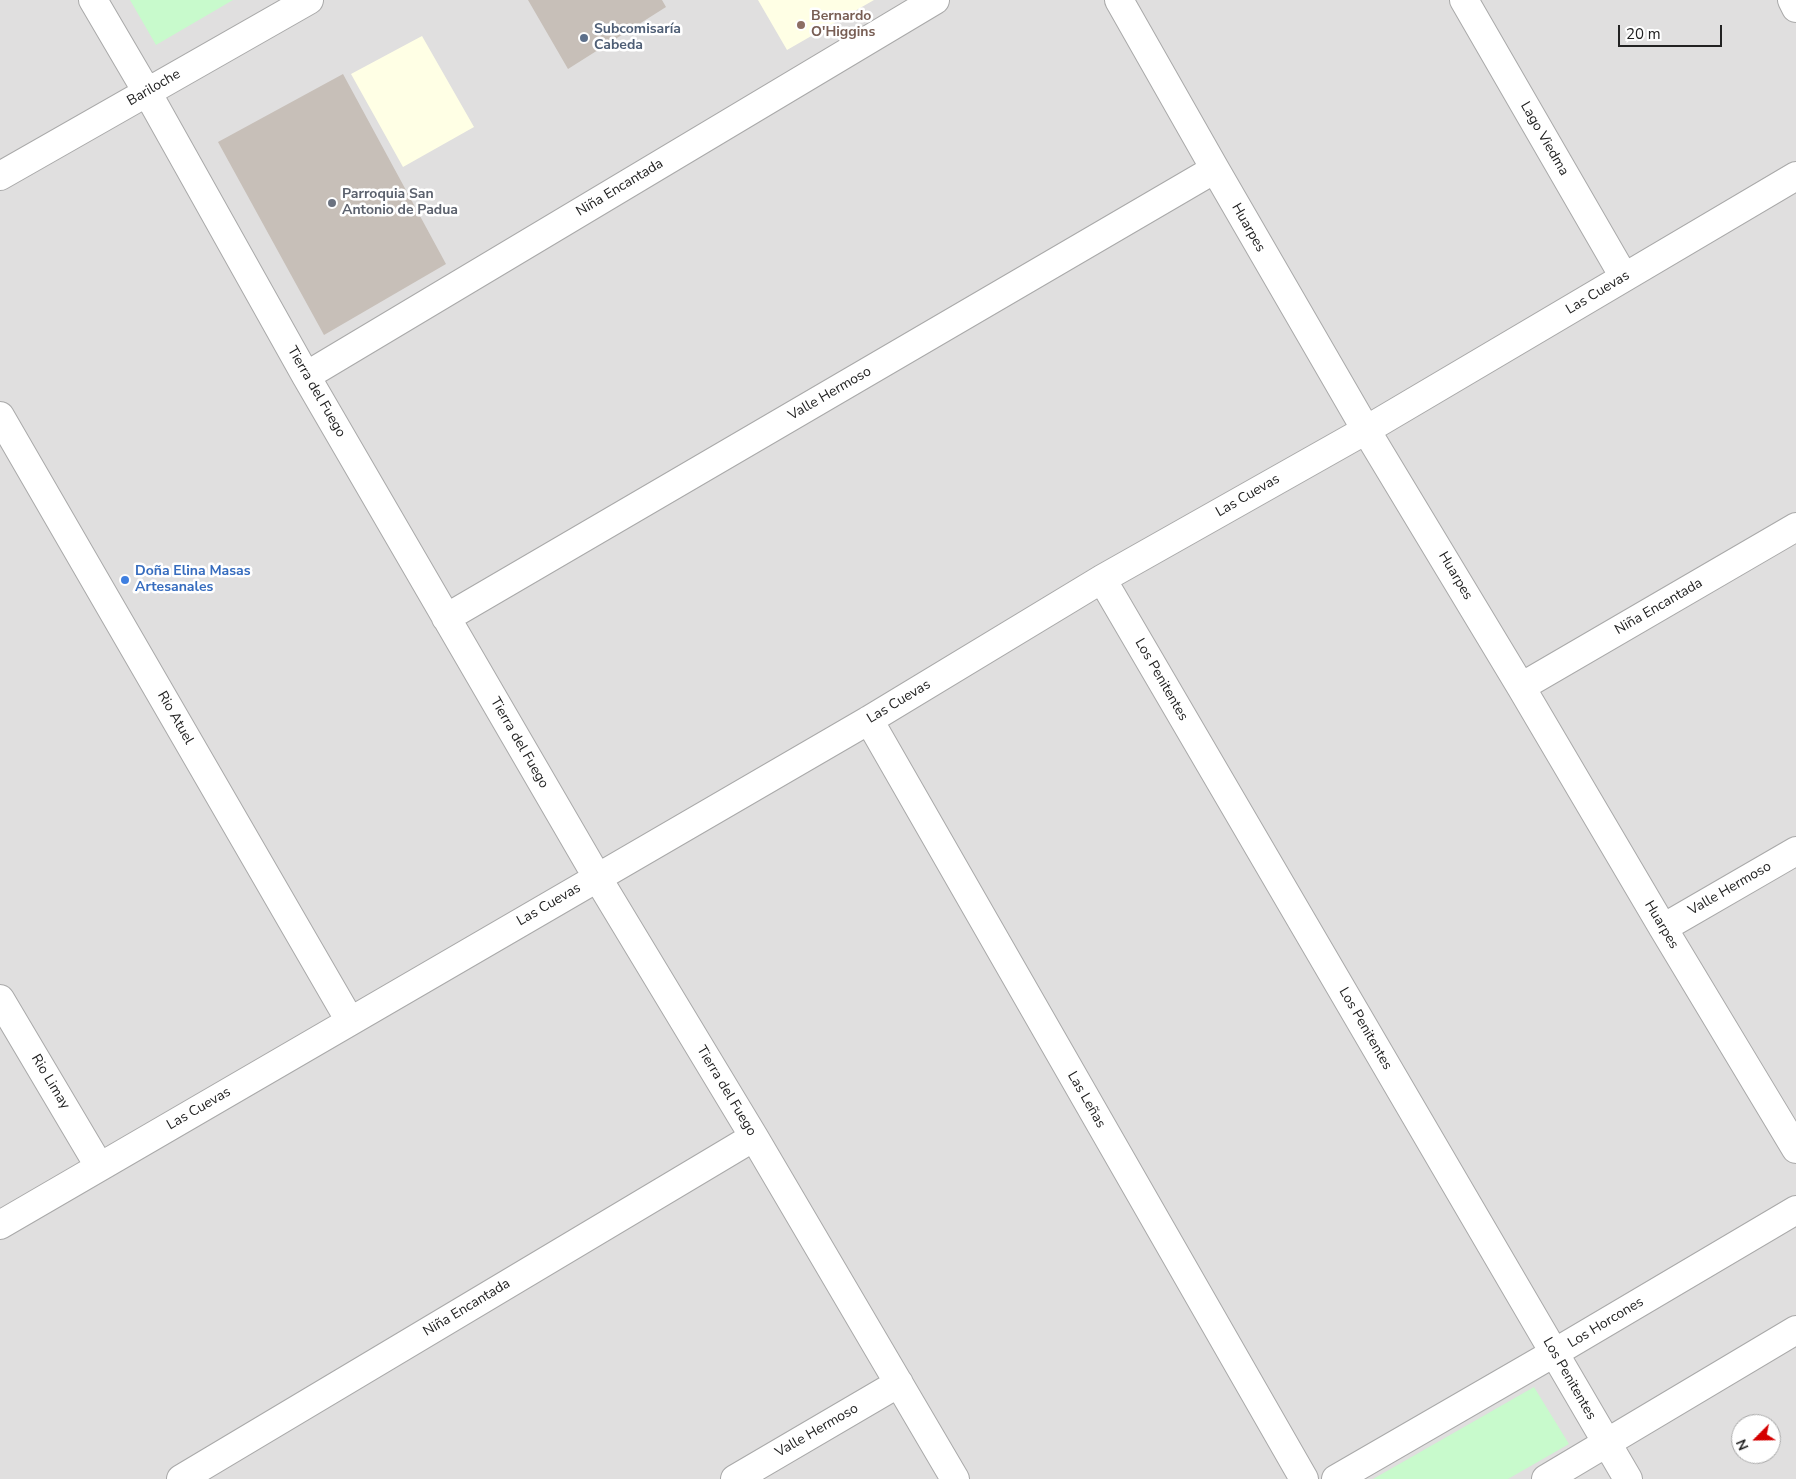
<!DOCTYPE html>
<meta charset="utf-8">
<style>
body{margin:0}
#map{position:relative;width:1796px;height:1479px;overflow:hidden;background:#f2efe9;font-family:"Nunito Sans",sans-serif}
canvas{display:block}
.north{position:absolute;left:1731px;top:1414px;width:50px;height:50px;box-sizing:border-box;background:#fff;border:1px solid #a7a7a7;border-radius:50%;rotate:247deg;font-size:14px;font-weight:700;line-height:20px;text-align:center;color:#222}
.north::after{content:'';display:block;margin:auto;width:18px;height:22px;background:#d40000;clip-path:polygon(50% 0,100% 100%,50% 72%,0 100%)}
.scale{position:absolute;left:1618px;top:25px;width:104px;height:22px;box-sizing:border-box;border:2px solid #222;border-top:0;padding-left:6px;font-size:15px;line-height:18px;white-space:nowrap;color:#222;-webkit-text-stroke:4px #fff;paint-order:stroke}
</style>
<div id="map">
<canvas width="1796" height="1479"></canvas>
<div class="north">N</div>
<div class="scale">20 m</div>
</div>
<script>
const g = document.querySelector('canvas').getContext('2d');
g.lineJoin = 'round';
function paint(path, color) { g.fillStyle = color; g.fill(path, 'evenodd'); }
const shape = rows => new Path2D(rows.map(r => 'M' + r).join(''));
function trace(path, color, width, dash) { g.strokeStyle = color; g.lineWidth = width; g.lineCap = dash ? 'butt' : 'round'; g.setLineDash(dash || []); g.stroke(path); }
function drawText(font, color, halo, rows, align = 'center') {
  g.font = font + ' "Nunito Sans",sans-serif'; g.lineWidth = 5; g.setLineDash([]); g.textBaseline = 'middle'; g.strokeStyle = halo; g.fillStyle = color; for (const [text, x, y, turn = 0] of rows) {
    g.save(); g.translate(x, y); g.rotate((+turn || 0) * Math.PI / 180); g.textAlign = isNaN(turn) ? turn : align; if (halo) g.strokeText(text, 0, 0); g.fillText(text, 0, 0); g.restore();
  }
}
paint(shape([
 [0,0,1796,0,1796,1479,0,1479],
 [1741,1424,1771,1424,1771,1454,1741,1454]
]), '#e0dfdf');
paint(shape([
 [758,0,874,0,787,50],
 [422,36,474,127,403,167,351,74]
]), '#ffffe5');
paint(shape([
 [130,0,233,0,156,45],
 [1534,1387,1569,1444,1508,1479,1373,1479]
]), '#c8facc');
paint(shape([
 [528,0,662,0,666,7,568,69],
 [343,74,446,264,324,335,218,142]
]), '#c7bfb8');
const minor = shape([
 [93,0,147,92,306,376,597,877,754,1137,955,1479],
 [1119,0,1215,169,1366,430,1521,687,1663,928,1796,1149],
 [1464,0,1624,277],
 [1792,0,1796,8],
 [0,176,309,0],
 [306,376,935,0],
 [0,416,350,1021],
 [1102,579,1628,1479],
 [446,618,1215,169],
 [1521,687,1796,527],
 [869,720,1304,1479],
 [1663,928,1796,851],
 [0,999,99,1166],
 [0,1225,869,720,1102,579,1366,430,1796,176],
 [181,1479,754,1137],
 [735,1479,899,1383],
 [1336,1479,1554,1353,1796,1210],
 [1546,1479,1796,1330]
]);
trace(minor, '#a9a9a9', 30);
trace(minor, '#fff', 28);
for (const [x, y, r, color] of [
 [801,25,5,"#8d6e63"],
 [584,38,5,"#5c6f8a"],
 [332,203,5,"#6b7280"],
 [125,580,5,"#3f7fe0"]
]) { const dot = new Path2D(); dot.arc(x, y, r, 0, 2 * Math.PI); g.fillStyle = color; g.fill(dot); trace(dot, '#fff', 2); }
drawText('bold 14px', '#785e54', '#fff', [
 ["Bernardo",811,17],
 ["O'Higgins",811,33]
], 'left');
drawText('bold 14px', '#4e5e75', '#fff', [
 ["Subcomisaría",594,30],
 ["Cabeda",594,46]
], 'left');
drawText('14px', '#222', '#fff', [
 ["Bariloche",154,88,-30],
 ["Lago Viedma",1544,139,60],
 ["Niña Encantada",620,188,-31],
 ["Huarpes",1248,228,60],
 ["Las Cuevas",1598,293,-31],
 ["Tierra del Fuego",316,392,60],
 ["Valle Hermoso",830,394,-30],
 ["Las Cuevas",1248,496,-30],
 ["Huarpes",1455,576,59],
 ["Niña Encantada",1659,607,-30],
 ["Los Penitentes",1161,680,60],
 ["Las Cuevas",899,702,-31],
 ["Rio Atuel",175,718,60],
 ["Tierra del Fuego",519,743,60],
 ["Valle Hermoso",1730,889,-30],
 ["Las Cuevas",549,905,-30],
 ["Huarpes",1661,925,59],
 ["Los Penitentes",1365,1029,60],
 ["Rio Limay",50,1082,59],
 ["Tierra del Fuego",726,1091,59],
 ["Las Leñas",1086,1100,60],
 ["Las Cuevas",199,1109,-30],
 ["Niña Encantada",467,1308,-31],
 ["Los Horcones",1606,1323,-31],
 ["Los Penitentes",1569,1379,60],
 ["Valle Hermoso",817,1431,-30]
]);
drawText('bold 14px', '#5b616d', '#fff', [
 ["Parroquia San",342,195],
 ["Antonio de Padua",342,211]
], 'left');
drawText('bold 14px', '#366cbe', '#fff', [
 ["Doña Elina Masas",135,572],
 ["Artesanales",135,588]
], 'left');
</script>
